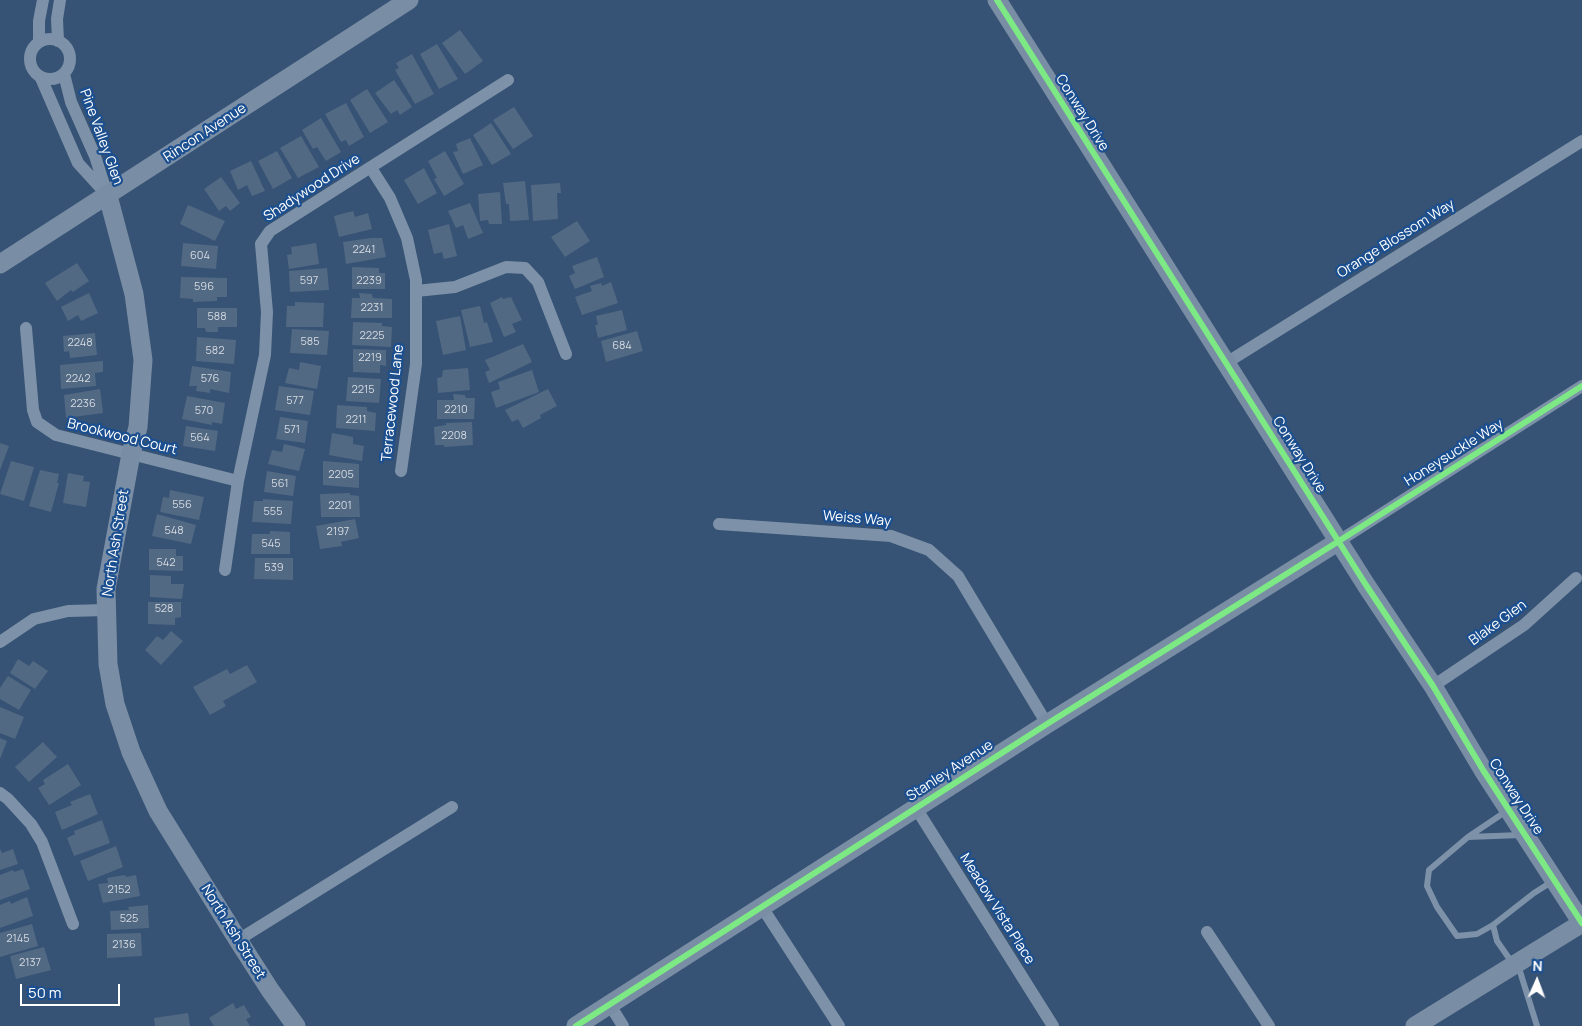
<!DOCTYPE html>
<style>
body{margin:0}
#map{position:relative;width:1582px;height:1026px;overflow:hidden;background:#365274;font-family:Manrope,sans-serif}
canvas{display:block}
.north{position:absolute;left:1512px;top:956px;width:50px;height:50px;-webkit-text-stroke:4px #1b4f8f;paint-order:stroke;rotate:2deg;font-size:14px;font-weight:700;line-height:20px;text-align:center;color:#fff}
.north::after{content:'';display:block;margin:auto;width:18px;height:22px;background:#fff;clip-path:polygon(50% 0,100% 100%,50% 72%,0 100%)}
.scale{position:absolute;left:20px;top:984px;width:100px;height:22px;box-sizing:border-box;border:2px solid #fff;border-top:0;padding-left:6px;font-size:15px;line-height:18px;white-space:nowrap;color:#fff;-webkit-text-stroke:4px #1b4f8f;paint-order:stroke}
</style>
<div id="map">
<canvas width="1582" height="1026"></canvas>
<div class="north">N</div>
<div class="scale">50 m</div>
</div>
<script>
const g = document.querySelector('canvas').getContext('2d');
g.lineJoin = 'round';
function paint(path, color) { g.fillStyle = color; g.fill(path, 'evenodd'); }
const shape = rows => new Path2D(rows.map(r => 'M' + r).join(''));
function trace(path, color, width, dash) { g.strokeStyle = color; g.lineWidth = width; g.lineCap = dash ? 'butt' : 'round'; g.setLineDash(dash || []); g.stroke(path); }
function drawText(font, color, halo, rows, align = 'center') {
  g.font = font + ' Manrope,sans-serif'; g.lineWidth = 4.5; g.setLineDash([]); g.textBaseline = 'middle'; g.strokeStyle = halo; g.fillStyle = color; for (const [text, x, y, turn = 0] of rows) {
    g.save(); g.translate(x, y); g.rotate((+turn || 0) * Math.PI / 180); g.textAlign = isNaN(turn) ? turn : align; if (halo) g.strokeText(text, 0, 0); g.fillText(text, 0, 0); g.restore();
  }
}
paint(shape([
 [460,30,483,61,465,74,442,43],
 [437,44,458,79,439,89,420,54],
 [412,54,434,94,415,104,395,70,399,68,396,63],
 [394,80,412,107,400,115,397,110,391,114,375,93],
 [367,89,388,122,370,133,350,100],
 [346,103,364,137,349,146,346,140,341,142,325,114],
 [514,107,533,136,513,149,493,120],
 [321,118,341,152,326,161,317,147,313,149,302,130],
 [491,123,511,154,492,165,473,135],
 [301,136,319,167,298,178,280,148],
 [470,138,483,165,463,174,453,152,458,151,456,144],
 [277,151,292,178,273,189,258,161],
 [445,151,464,184,444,196,434,179,437,178,428,161],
 [251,161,265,191,252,196,247,185,238,190,230,171],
 [424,168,437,193,418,204,404,180],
 [221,177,240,203,230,211,226,206,219,211,204,189],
 [525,181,529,220,510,221,509,204,506,204,503,183],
 [560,183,561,193,557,193,558,219,533,221,531,185],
 [500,192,502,224,489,224,488,220,480,221,478,194],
 [470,203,483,233,468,239,463,225,456,228,448,211],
 [188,205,225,221,215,241,180,224],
 [353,211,355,217,368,213,372,229,339,237,334,216],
 [577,221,590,241,565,257,551,237],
 [449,224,457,256,444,259,442,252,434,254,428,230],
 [371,238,382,238,386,257,346,264,343,242],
 [183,243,218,246,216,269,181,266],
 [316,243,319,264,289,269,287,255,292,254,291,247],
 [597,257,604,277,575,289,569,276,575,273,572,266],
 [77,263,89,281,73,292,71,290,57,301,45,283],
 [352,267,379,268,379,273,385,273,385,289,352,289],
 [327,268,329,290,290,292,289,271],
 [181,277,227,278,227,297,217,297,217,301,193,302,193,299,180,298],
 [611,282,618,303,582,315,575,297,592,291,590,286,601,283,602,286],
 [89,293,98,313,81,321,78,315,68,321,61,307],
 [359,293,372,294,373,298,392,299,392,318,351,318,352,298,360,298],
 [502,297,503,299,511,297,522,320,512,324,516,332,504,337,490,303],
 [295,302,324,303,323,327,286,327,287,306,295,306],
 [480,306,484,323,487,322,493,342,470,347,461,310],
 [197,308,237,308,237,327,218,327,218,332,206,332,205,328,197,328],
 [622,310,627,330,598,338,595,325,598,325,596,316],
 [460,316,466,350,443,355,436,321],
 [353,322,382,323,382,326,392,327,391,347,352,345],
 [292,329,329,331,327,355,290,353],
 [637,331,643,351,606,362,601,341],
 [95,333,97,355,70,358,69,351,64,352,63,336],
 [197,337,236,340,234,364,196,361],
 [523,344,532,362,489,383,485,372,490,370,485,360],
 [353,349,386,350,386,366,380,365,380,373,353,372],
 [103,361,103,372,95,373,96,386,61,389,60,365],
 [300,362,321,366,317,389,285,383,289,368,299,370],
 [192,366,231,372,229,393,210,389,210,393,196,391,197,386,189,386],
 [468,368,470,390,438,393,437,378,442,377,443,370],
 [532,370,539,392,496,408,491,392,500,389,498,382],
 [348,377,381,379,379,403,346,401],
 [279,386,314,391,310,415,275,410],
 [100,389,103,413,66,418,64,395],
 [548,389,557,406,540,415,541,418,523,428,518,419,512,422,505,410],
 [453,394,465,395,466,398,475,398,474,419,437,419,437,400,454,400],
 [187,396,225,403,222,424,212,422,212,425,182,419],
 [337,405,367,407,367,411,376,413,375,431,336,428],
 [280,417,308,421,305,443,276,439],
 [472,422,473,445,444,447,444,445,435,445,434,427,446,425,446,423],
 [186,426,218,431,215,451,183,446],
 [332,433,353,437,353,444,364,446,362,461,329,455],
 [0,443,9,446,0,470],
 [284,444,305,449,299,471,268,464,272,450,282,452],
 [11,461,34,467,24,501,0,494],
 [323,461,359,464,359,488,323,485],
 [40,470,59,474,57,483,59,483,51,512,29,506],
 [267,471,296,476,293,496,264,492],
 [68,473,84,476,83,481,90,482,86,507,63,503],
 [170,490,204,497,199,520,160,512,163,497,169,498],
 [350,493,350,495,359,496,360,517,321,517,320,494],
 [263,499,293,501,291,524,252,522,254,501,263,501],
 [157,514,196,525,191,544,152,536],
 [355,519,359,538,341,542,342,546,320,549,316,526],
 [270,531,290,532,290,554,251,554,252,534,270,534],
 [149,549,176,549,176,556,183,556,183,571,149,570],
 [255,558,293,558,293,580,254,579],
 [150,575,171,576,171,584,184,584,182,599,150,597],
 [148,602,181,602,181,617,175,618,175,625,148,624],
 [171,631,183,641,161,665,145,650,157,636,163,640],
 [18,659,29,666,33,661,48,671,35,689,10,673],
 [247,665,257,682,223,701,226,706,210,715,193,687,227,669,230,674],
 [8,676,31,690,19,710,0,699,0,688],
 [0,707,24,717,15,739,0,733],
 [0,738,7,741,0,759],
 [43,742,57,757,29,782,15,767],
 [68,764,81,785,49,805,38,788,45,784,43,780],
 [90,794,98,814,62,830,55,812,72,805,70,802],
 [102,820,110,843,74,856,67,838,75,834,74,831],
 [116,846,123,867,88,881,80,861],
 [0,849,2,853,13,849,18,864,0,870],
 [23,869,30,889,0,900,0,875,13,870,14,872],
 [125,875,126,877,136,875,140,896,103,903,98,884,108,883,107,878],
 [27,897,33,916,0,928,0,905,10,901,11,904],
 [148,905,149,928,111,930,110,911,129,910,128,907],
 [32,924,38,946,0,957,0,933],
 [141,933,142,956,107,958,107,934],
 [44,947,51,970,16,979,10,956],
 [233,1003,236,1009,244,1005,251,1017,246,1019,250,1026,214,1026,209,1018],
 [188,1013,190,1026,155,1026,154,1018]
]), '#526984');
trace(shape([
 [1508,810,1468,837,1521,835],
 [1468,837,1429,870,1427,886,1437,907,1457,936,1477,934,1493,925],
 [1513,964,1497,941,1493,925,1534,893,1553,881],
 [1518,965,1537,1026]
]), '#7d92a8', 6);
trace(shape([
 '30 59a20 20 0 1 1 40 0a20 20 0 1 1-40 0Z',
 [58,41,57,19,60,0],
 [39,42,39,21,43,0],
 [64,74,71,102,95,156,106,191],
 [41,78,78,163,108,196],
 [371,168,390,198,407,238,416,280,416,364,401,471],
 [416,291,455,287,506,267,525,268,538,282,566,354],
 [26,328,33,410,37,422,56,435,238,481],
 [1226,363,1582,141],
 [719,524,891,536,929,550,958,576,1047,724],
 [1339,541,1582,386],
 [225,570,238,481,265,355,267,312,261,244,270,231,508,80],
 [0,642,34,619,68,611,106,610],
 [1433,686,1524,625,1576,578],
 [0,793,8,799,31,824,42,842,73,924],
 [916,808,1053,1026],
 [762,907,839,1026],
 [1207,932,1269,1026],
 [238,940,452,807],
 [610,1005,623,1026]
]), '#7d92a8', 12);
trace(shape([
 [997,0,1366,585,1433,686,1483,770,1582,923],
 [108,196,134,294,143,360,138,427,131,454,106,589,108,664,115,704,131,752,158,811,238,940,270,990,296,1026],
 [0,264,409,0],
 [576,1026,1047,724,1339,541],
 [1415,1026,1582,923]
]), '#798da4', 19);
trace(shape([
 [997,0,1366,585,1433,686,1483,770,1582,923],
 [576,1026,1047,724,1339,541,1582,386]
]), '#7ce984', 6);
drawText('11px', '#d4dae0', null, [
 ["2241",364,250],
 ["604",200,256],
 ["597",309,281],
 ["2239",369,281],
 ["596",204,287],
 ["2231",372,308],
 ["588",217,317],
 ["2225",372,336],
 ["585",310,342],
 ["2248",80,343],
 ["684",622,346],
 ["582",215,351],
 ["2219",370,358],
 ["2242",78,379],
 ["576",210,379],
 ["2215",363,390],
 ["577",295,401],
 ["2236",83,404],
 ["2210",456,410],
 ["570",204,411],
 ["2211",356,420],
 ["571",292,430],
 ["2208",454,436],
 ["564",200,438],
 ["2205",341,475],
 ["561",280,484],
 ["556",182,505],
 ["2201",340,506],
 ["555",273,512],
 ["548",174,531],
 ["2197",338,532],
 ["545",271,544],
 ["542",166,563],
 ["539",274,568],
 ["528",164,609],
 ["2152",119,890],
 ["525",129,919],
 ["2145",18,939],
 ["2136",124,945],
 ["2137",30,963]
]);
drawText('14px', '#fff', '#1b4f8f', [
 ["Conway Drive",1082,113,58],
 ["Rincon Avenue",205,133,-33],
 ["Pine Valley Glen",101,137,70],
 ["Shadywood Drive",312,188,-33],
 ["Orange Blossom Way",1396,239,-32],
 ["Terracewood Lane",393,403,-84],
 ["Brookwood Court",122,437,14],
 ["Honeysuckle Way",1454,453,-32],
 ["Conway Drive",1299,455,58],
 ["Weiss Way",857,519,5],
 ["North Ash Street",116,543,-81],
 ["Blake Glen",1498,623,-36],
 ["Stanley Avenue",950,771,-33],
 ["Conway Drive",1516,797,57],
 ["Meadow Vista Place",997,909,58],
 ["North Ash Street",233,932,58]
]);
</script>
